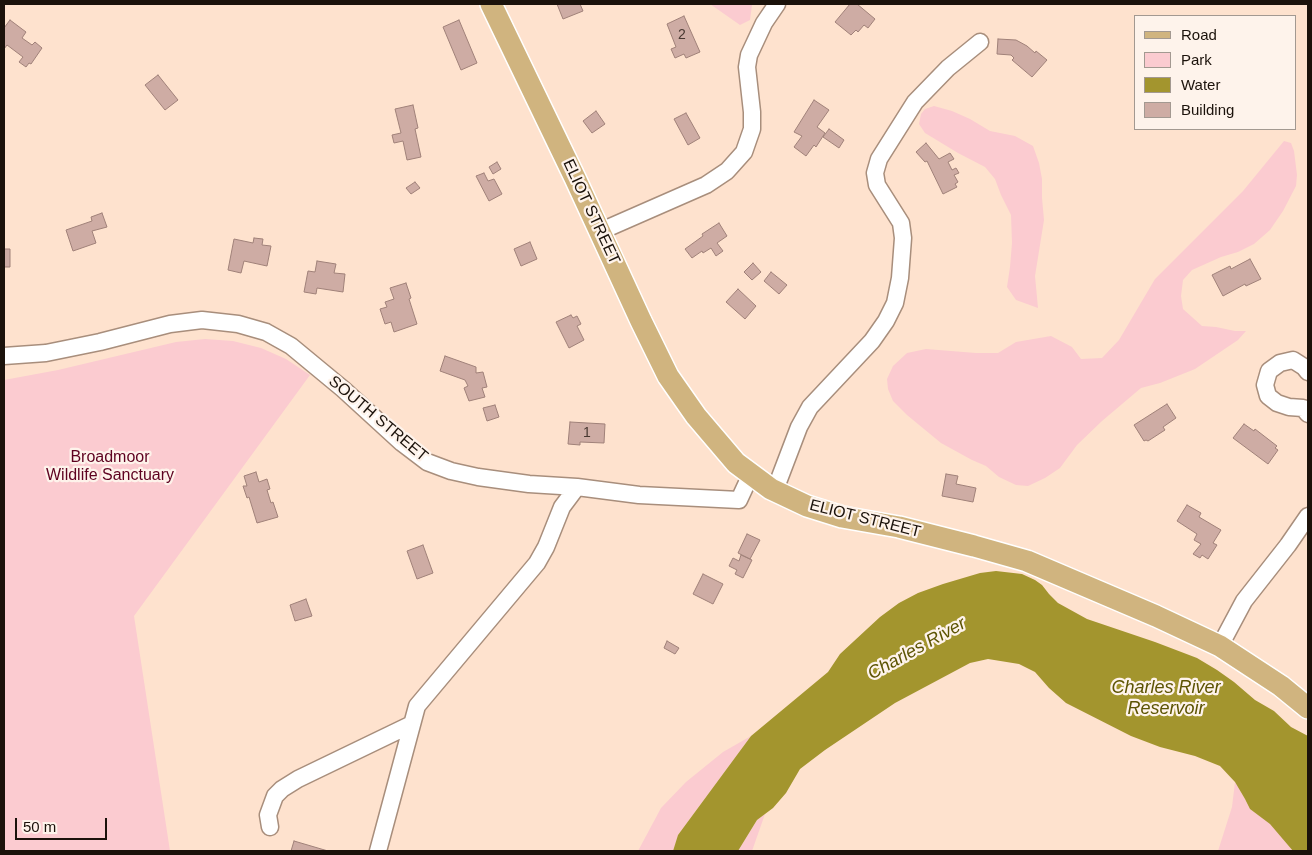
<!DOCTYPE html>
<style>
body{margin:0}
#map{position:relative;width:1312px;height:855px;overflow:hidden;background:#fee2ce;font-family:Arial,sans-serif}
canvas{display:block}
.frame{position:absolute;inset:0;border:5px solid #1b120b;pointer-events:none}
.legend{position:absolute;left:1134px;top:15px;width:162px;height:115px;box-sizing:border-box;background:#fef3eb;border:1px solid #a39991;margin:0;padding:6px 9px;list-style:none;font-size:15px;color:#1b120b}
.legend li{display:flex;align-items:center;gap:10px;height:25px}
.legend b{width:25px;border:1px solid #a39991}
.scale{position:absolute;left:15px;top:818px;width:92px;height:22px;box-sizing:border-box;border:2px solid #1b120b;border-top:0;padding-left:6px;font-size:15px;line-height:18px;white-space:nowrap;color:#1b120b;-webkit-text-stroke:4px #fef3eb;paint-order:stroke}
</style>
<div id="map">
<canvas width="1312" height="855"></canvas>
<div class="frame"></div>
<ul class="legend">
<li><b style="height:6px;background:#d0b47f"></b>Road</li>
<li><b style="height:14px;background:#fbcbd0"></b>Park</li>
<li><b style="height:14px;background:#a3952e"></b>Water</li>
<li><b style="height:14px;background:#ceaca4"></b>Building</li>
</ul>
<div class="scale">50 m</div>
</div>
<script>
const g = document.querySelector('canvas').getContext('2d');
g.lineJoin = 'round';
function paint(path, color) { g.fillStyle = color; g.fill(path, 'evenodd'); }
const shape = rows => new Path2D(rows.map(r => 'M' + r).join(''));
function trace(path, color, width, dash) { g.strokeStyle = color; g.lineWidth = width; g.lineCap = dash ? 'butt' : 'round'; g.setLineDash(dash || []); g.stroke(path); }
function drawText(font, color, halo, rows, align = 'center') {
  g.font = font + ' Arial,sans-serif'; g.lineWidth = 4.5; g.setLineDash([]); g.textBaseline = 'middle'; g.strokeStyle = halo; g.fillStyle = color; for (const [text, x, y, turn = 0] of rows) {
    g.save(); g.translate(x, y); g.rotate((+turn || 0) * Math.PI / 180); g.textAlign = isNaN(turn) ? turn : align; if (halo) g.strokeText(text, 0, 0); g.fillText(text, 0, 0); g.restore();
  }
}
paint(shape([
 [710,4,751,4,752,5,750,20,740,25],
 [934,106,952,111,970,119,990,131,1015,136,1033,146,1039,163,1042,179,1042,198,1044,220,1035,276,1038,308,1016,300,1007,287,1010,267,1012,243,1011,215,1001,195,995,179,985,167,958,153,925,133,919,124,921,114,925,109],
 [1284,141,1291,143,1294,151,1297,175,1296,186,1283,211,1270,230,1254,244,1238,252,1221,257,1192,270,1183,280,1181,296,1183,309,1202,326,1216,327,1235,331,1246,331,1238,340,1195,369,1160,383,1141,388,1102,421,1077,445,1060,468,1045,478,1028,486,1016,485,999,477,986,466,972,460,941,443,907,415,893,401,888,389,887,379,893,366,907,353,926,349,976,353,998,353,1016,342,1051,336,1072,347,1081,359,1102,358,1119,340,1155,279,1243,191],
 [205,339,233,341,261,348,286,359,310,375,134,616,170,851,4,851,4,380,58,370,176,342],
 [751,736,678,835,673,851,638,851,661,808,686,782,723,752],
 [1235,782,1245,799,1250,809,1270,823,1293,851,1218,851,1232,807],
 [765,814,752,851,738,851,757,820]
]), '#fbcbd0');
paint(shape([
 [996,571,1022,574,1035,580,1042,585,1049,594,1058,603,1087,619,1155,642,1197,658,1217,670,1234,682,1255,700,1274,711,1291,727,1308,736,1308,851,1293,851,1270,824,1250,809,1245,799,1235,782,1220,766,1195,756,1160,747,1131,736,1066,703,1049,688,1035,672,1019,664,988,659,970,663,895,703,825,750,800,769,786,793,773,808,757,820,738,851,673,851,678,835,751,736,828,672,840,654,880,617,899,603,918,593,943,584,980,573]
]), '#a3952e');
const building = shape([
 [557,4,580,4,583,11,563,19,557,4],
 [850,4,857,4,875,19,868,28,864,25,858,32,856,30,851,35,835,22,850,4],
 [684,16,700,52,686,58,684,54,675,58,671,49,676,47,667,24,684,16],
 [10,20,26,32,22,38,32,45,35,42,42,48,31,64,29,63,26,67,19,62,23,57,7,45,4,49,4,28,10,20],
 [459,20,477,63,461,70,443,27,459,20],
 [998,39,1016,40,1027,46,1035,53,1036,51,1047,60,1032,77,1012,60,1014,58,1011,55,997,54,998,39],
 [158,75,178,100,165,110,145,85,158,75],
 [814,100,829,110,817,127,825,133,816,147,814,145,806,156,794,147,802,136,794,132,814,100],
 [413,105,418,128,415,129,421,157,407,160,403,141,394,143,392,135,401,133,395,109,413,105],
 [596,111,605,124,592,133,583,121,596,111],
 [686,113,700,138,688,145,674,119,686,113],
 [829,129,844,140,839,148,823,137,829,129],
 [926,143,939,159,950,153,954,159,948,162,952,170,956,168,959,173,954,175,958,182,955,184,957,187,943,194,927,161,925,162,916,152,926,143],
 [497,162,501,169,493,174,489,167,497,162],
 [484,173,488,181,494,179,502,194,489,201,476,176,484,173],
 [415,182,420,188,411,194,406,188,415,182],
 [102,213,107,227,92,231,96,243,73,251,66,230,92,221,91,217,102,213],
 [719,223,727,236,717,243,723,251,716,256,711,248,703,253,702,251,692,258,685,249,703,236,702,234,719,223],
 [254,238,263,239,262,245,271,246,267,266,244,261,241,273,228,270,234,239,253,243,254,238],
 [530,242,537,259,521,266,514,249,530,242],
 [4,249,10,249,10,267,4,267,4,249],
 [1250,259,1261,279,1246,286,1245,284,1223,296,1212,275,1230,266,1231,269,1250,259],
 [317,261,336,264,334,273,345,274,343,292,317,288,316,294,304,292,308,271,315,272,317,261],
 [753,263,761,272,752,280,744,272,753,263],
 [771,272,787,285,779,294,764,281,771,272],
 [406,283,411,298,409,299,417,324,394,332,391,322,385,324,380,309,387,307,385,302,394,299,390,288,406,283],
 [738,289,756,306,745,319,726,302,738,289],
 [571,315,573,318,577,316,581,324,577,326,584,340,569,348,556,322,571,315],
 [445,356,476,367,476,373,483,372,487,387,482,388,485,397,469,401,464,388,468,386,465,380,440,371,445,356],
 [1167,404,1176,418,1163,427,1165,430,1148,441,1146,440,1144,441,1134,425,1167,404],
 [495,405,499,417,487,421,483,408,495,405],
 [570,422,605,424,604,443,580,442,580,445,568,444,570,422],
 [1244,424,1254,431,1255,429,1277,446,1275,448,1278,450,1268,464,1233,438,1244,424],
 [256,472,259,482,267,479,270,489,267,490,271,503,273,502,278,517,257,523,249,497,247,498,243,486,247,486,244,476,256,472],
 [946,474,958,476,956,484,976,488,973,502,942,496,946,474],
 [1187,505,1201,513,1199,517,1221,530,1213,543,1217,545,1208,559,1202,555,1200,558,1193,554,1201,544,1194,540,1197,534,1177,521,1187,505],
 [747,534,760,540,750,559,738,553,747,534],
 [423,545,433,573,417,579,407,551,423,545],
 [741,555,752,560,743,578,735,574,737,570,729,566,733,558,739,561,741,555],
 [703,574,723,584,713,604,693,594,703,574],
 [306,599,312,616,295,621,290,605,306,599],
 [667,641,679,648,675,654,664,648,667,641],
 [294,841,328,851,291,851,294,841]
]);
paint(building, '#ceaca4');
trace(building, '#a08179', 1);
const minor = shape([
 [601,231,706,185,727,171,744,152,752,129,752,112,747,67,749,55,764,23,777,4],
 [4,356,46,353,100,342,170,324,202,320,238,324,266,332,291,346,343,389,402,443,427,462,451,471,478,477,529,484,577,487,639,495,739,500,751,474],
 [1308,372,1304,367,1293,360,1280,363,1269,371,1265,385,1268,396,1277,403,1289,407,1303,408,1308,414],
 [775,490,799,427,810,407,872,341,886,321,895,303,900,278,903,238,901,223,877,185,875,173,879,159,915,102,948,68,980,42],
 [1220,646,1244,601,1288,545,1308,516],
 [270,827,268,815,275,796,282,789,298,779,412,724],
 [378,851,417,706,537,563,546,547,562,507,577,487]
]);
const major = shape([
 [491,4,575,178,641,321,668,376,696,416,736,463,771,489,807,506,842,517,899,527,974,546,1027,561,1156,616,1220,646,1281,686,1308,708]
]);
trace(minor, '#a88e7c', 19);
trace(major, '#fff', 24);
trace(minor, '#fff', 16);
trace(major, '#d0b47f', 21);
drawText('14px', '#483831', null, [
 ["2",682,35],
 ["1",587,433]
]);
drawText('16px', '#1b120b', '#fef3eb', [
 ["ELIOT STREET",591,212,65],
 ["SOUTH STREET",378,419,40],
 ["ELIOT STREET",865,519,14]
]);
drawText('16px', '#5e0220', '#fef3eb', [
 ["Broadmoor",110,458],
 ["Wildlife Sanctuary",110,476]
]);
drawText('italic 18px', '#5d5403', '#fef3eb', [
 ["Charles River",917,649,-29],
 ["Charles River",1166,688],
 ["Reservoir",1166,709]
]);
</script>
